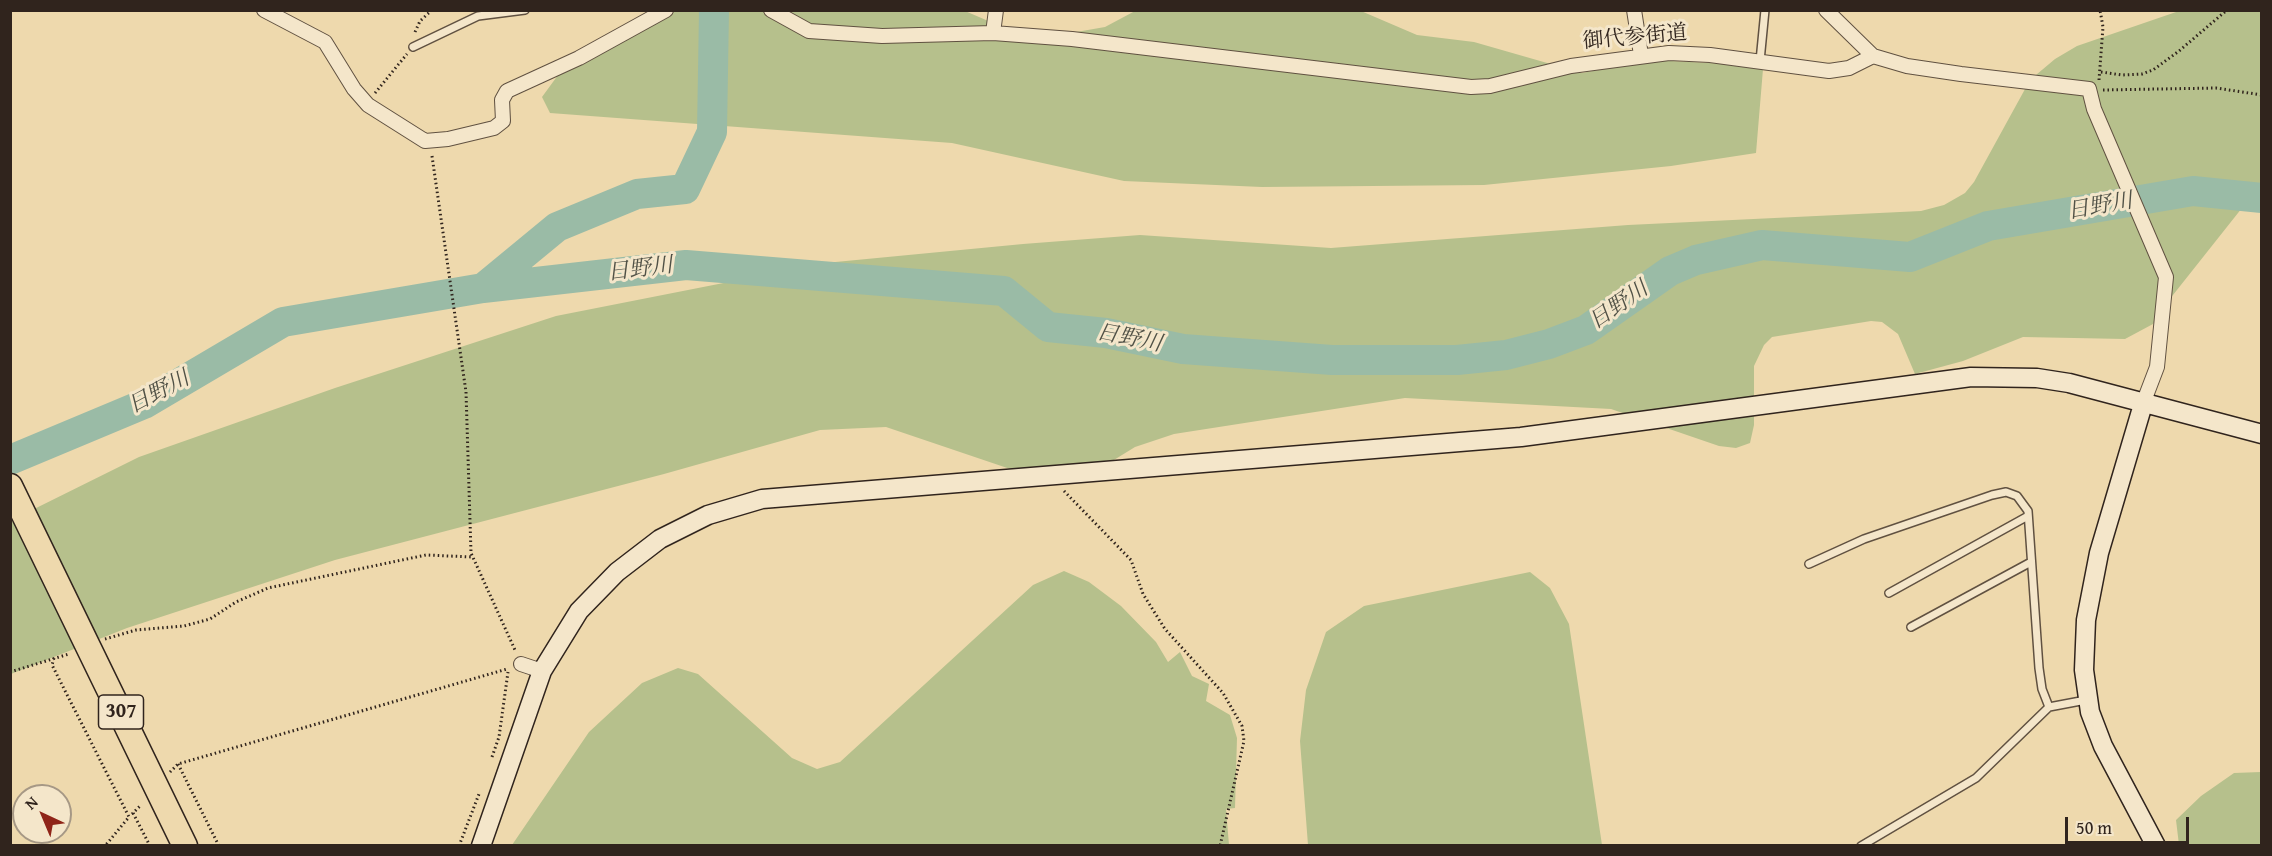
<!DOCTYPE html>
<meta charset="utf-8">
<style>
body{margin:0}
#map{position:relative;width:2272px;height:856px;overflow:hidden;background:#eed9ad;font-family:"Gentium Book Plus",serif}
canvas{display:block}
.frame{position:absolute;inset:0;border:12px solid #30241d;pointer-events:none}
.north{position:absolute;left:12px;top:784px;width:60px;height:60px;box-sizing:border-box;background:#f4e6ca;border:2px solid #a69885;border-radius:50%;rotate:316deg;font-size:16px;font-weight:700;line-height:24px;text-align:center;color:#30241d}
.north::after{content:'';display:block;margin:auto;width:21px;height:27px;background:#8f2418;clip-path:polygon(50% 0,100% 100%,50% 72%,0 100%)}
.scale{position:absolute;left:2065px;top:817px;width:124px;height:27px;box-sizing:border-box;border:3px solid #30241d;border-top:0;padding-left:8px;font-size:18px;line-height:21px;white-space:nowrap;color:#30241d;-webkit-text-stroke:4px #f4e6ca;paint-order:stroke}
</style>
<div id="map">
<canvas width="2272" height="856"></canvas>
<div class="frame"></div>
<div class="north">N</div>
<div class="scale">50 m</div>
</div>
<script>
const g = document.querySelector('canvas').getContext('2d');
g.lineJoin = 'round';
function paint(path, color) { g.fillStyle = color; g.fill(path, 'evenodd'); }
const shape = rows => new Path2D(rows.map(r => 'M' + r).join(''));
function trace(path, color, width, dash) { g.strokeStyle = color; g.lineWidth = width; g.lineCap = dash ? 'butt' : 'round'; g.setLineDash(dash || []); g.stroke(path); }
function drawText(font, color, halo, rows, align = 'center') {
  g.font = font + ' "Gentium Book Plus","Noto Serif JP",serif'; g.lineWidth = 6; g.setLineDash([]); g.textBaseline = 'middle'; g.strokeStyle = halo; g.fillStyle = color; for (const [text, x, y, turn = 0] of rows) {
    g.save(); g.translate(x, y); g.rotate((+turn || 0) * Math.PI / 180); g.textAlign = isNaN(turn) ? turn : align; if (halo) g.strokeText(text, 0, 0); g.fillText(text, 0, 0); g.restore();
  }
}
paint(shape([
 [674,10,965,11,1007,29,1059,35,1105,27,1135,11,1361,11,1417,35,1474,42,1582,73,1652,60,1747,65,1763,69,1756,153,1671,166,1484,185,1262,187,1124,181,952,143,550,113,542,97,561,71],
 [2179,11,2261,11,2261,184,2169,300,2153,324,2125,339,2023,337,1963,361,1915,374,1898,334,1882,322,1871,321,1772,337,1764,345,1754,366,1754,425,1750,443,1736,448,1719,446,1611,409,1405,398,1174,434,1135,447,1109,463,1025,474,886,427,820,430,664,474,335,560,127,628,11,674,11,523,18,517,139,457,335,388,556,316,825,263,1023,244,1140,235,1331,248,1628,225,1921,211,1944,205,1965,193,1974,182,2030,80,2055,59,2077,46],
 [1064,571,1089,582,1121,606,1156,642,1168,662,1180,652,1192,676,1209,684,1206,701,1230,715,1237,738,1235,808,1226,809,1229,845,512,845,589,732,642,683,678,668,698,674,792,758,817,769,840,762,1033,585],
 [1530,572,1550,588,1569,624,1602,845,1308,845,1300,741,1306,690,1326,632,1364,606],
 [2261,772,2261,845,2179,845,2176,820,2201,796,2234,773]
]), '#b6c08c');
trace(shape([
 [483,288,557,227,637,194,685,189,712,132,714,10],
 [10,460,144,404,283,322,483,288,686,265,1004,291,1048,327,1106,333,1183,349,1332,360,1457,360,1506,355,1549,344,1586,330,1670,271,1696,260,1762,245,1910,257,1988,226,2193,191,2262,198]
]), '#9abba6', 30);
const lane = shape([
 [413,47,478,16,525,10],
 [1760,61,1765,10],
 [1809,564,1864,539,1992,495,2006,492,2017,496,2028,511,2039,668,2042,689,2049,707],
 [1889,593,2028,516],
 [1911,627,2031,562],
 [1861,846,1976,778,2049,707,2086,700]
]);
const street = shape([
 [264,10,325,42,354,89,368,105,425,141,448,139,494,128,503,121,502,100,507,91,579,58,666,10],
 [771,10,809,31,882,36,993,33,1072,39,1471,87,1490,86,1571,66,1669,53,1710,55,1829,71,1849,68,1873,56,1907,66,1961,74,2089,89,2094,109,2166,277,2157,367,2144,401],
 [1634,10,1641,55],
 [1826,10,1873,56],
 [993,33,996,10],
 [521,664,542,671]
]);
const secondary = shape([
 [2144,401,2099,553,2086,620,2084,670,2090,712,2103,746,2156,846],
 [481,846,542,671,579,611,617,572,660,539,708,515,762,499,1521,437,1971,377,2037,378,2069,383,2262,434]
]);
const highway = shape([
 [10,486,185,846]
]);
trace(lane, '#605141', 10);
trace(street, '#605141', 16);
trace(secondary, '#30241d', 21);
trace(highway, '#30241d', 27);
trace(shape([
 [415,32,420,21,432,10],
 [2101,72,2122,75,2142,74,2153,70,2179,51,2227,10],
 [2099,80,2103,27,2100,10],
 [2103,90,2216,88,2262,95],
 [375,93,407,54],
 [432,156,466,392,471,553,515,650],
 [1064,491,1131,560,1143,594,1165,629,1223,693,1242,726,1244,741,1220,846],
 [105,639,136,630,184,626,210,619,236,602,268,588,426,555,473,557],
 [54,658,52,665,129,817,105,846],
 [10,672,69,654],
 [492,757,499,737,508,672],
 [178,764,219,846],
 [170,772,178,764,507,669],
 [133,813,150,846],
 [132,814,141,805],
 [459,846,479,794]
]), '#30241d', 3, [1.5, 3]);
trace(lane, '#f4e6ca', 7);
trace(street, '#f4e6ca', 14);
trace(secondary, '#f4e6ca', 18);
trace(highway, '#eed9ad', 24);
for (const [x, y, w] of [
 [121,712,45]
]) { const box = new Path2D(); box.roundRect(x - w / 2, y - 17, w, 34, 4.5); g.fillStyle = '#f4e6ca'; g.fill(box); trace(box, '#30241d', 1.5); }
drawText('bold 20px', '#30241d', null, [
 ["307",121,712]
]);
drawText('21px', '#30241d', '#f4e6ca', [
 ["御代参街道",1635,38,-5]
]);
drawText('italic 22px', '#505146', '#f4e6ca', [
 ["日野川",2100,207,-10],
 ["日野川",640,270,-7],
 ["日野川",1619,306,-35],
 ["日野川",1129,339,11],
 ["日野川",159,393,-28]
]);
</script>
